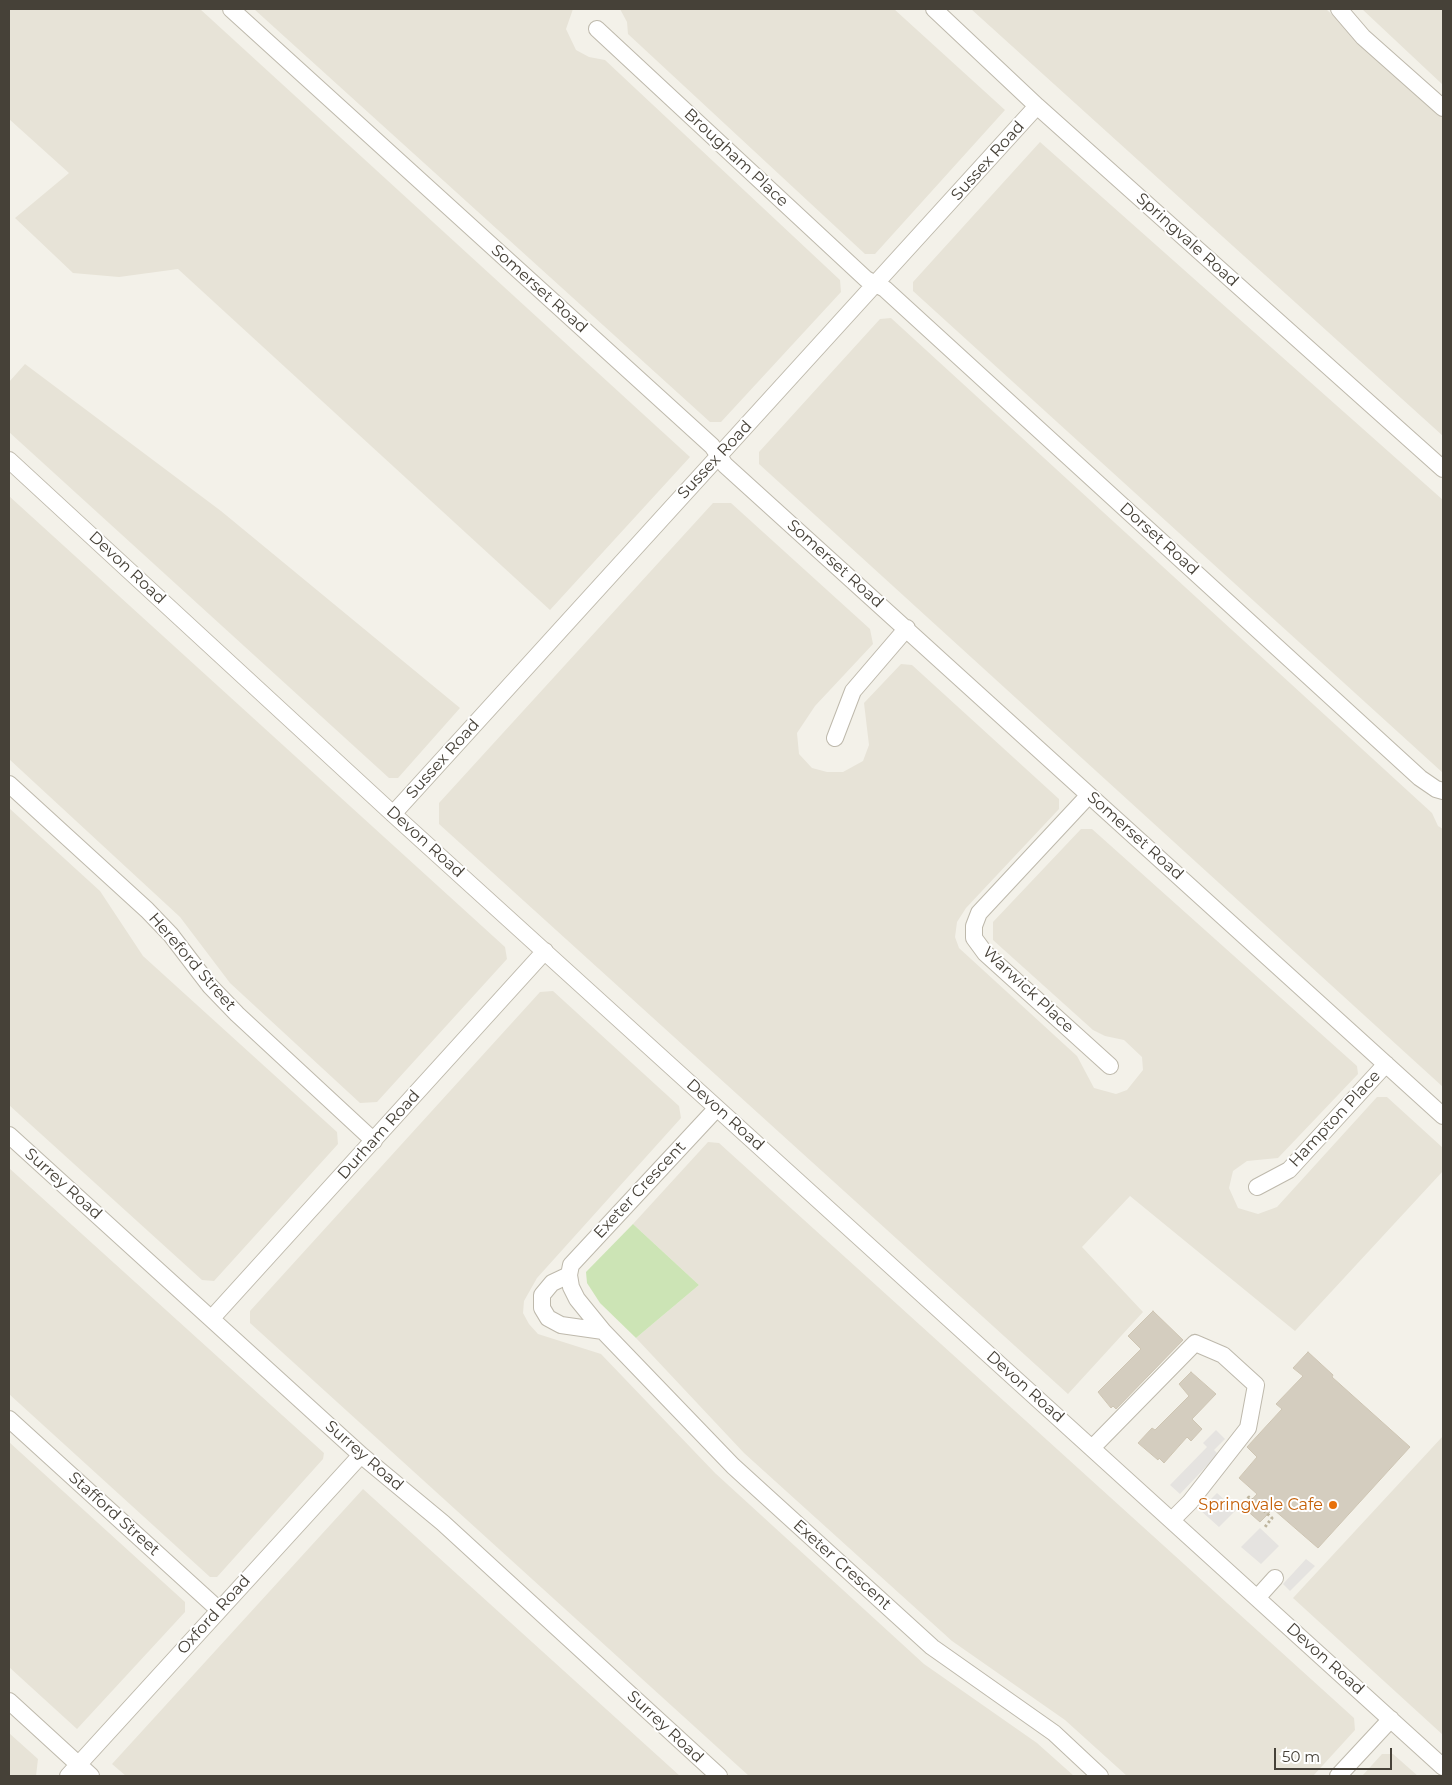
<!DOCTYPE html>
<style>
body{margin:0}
#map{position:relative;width:1452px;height:1785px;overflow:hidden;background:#f3f1e9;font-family:Montserrat,sans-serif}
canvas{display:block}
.frame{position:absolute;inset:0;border:10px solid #464138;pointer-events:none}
.scale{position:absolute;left:1274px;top:1748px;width:118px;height:22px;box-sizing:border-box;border:2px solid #464138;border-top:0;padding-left:6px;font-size:15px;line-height:18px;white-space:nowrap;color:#464138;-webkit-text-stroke:4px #fff;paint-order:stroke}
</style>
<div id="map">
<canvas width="1452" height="1785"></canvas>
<div class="frame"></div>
<div class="scale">50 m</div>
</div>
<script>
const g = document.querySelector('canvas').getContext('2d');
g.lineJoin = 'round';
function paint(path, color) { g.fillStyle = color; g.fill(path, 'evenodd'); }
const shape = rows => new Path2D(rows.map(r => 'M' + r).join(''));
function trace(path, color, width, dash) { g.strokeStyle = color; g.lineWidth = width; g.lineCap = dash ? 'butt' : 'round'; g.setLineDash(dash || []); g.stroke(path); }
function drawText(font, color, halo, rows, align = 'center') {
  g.font = font + ' Montserrat,sans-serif'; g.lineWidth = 4; g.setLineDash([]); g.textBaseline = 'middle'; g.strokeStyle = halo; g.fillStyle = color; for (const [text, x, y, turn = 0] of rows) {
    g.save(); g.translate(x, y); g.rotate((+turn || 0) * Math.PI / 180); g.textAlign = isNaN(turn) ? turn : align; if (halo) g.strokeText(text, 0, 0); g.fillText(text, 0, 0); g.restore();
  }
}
paint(shape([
 [9,9,200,9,690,457,550,610,178,269,119,277,73,273,15,218,69,173,9,119],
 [254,9,573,9,566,29,576,50,589,57,605,60,840,280,841,292,721,422,710,422],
 [620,9,894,9,1005,110,875,254,865,254,628,34,627,22],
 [971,9,1326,9,1443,116,1443,436],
 [1362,9,1443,9,1443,85],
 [1040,142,1443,500,1443,773,913,291,913,282],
 [891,318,1432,813,1438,826,1443,829,1443,1087,759,464,759,452,880,319],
 [25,364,221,511,460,708,398,778,389,778,9,432,9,382],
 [9,496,505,947,507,959,377,1102,360,1103,230,983,180,917,9,759],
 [713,503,731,503,870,629,873,644,815,706,797,733,799,754,812,768,827,772,843,772,863,761,869,745,864,703,901,664,912,665,1059,799,1059,809,966,908,957,922,955,937,959,948,1077,1056,1094,1088,1116,1094,1127,1090,1143,1070,1142,1057,1124,1040,1105,1036,1093,1030,993,940,993,922,1081,829,1092,829,1357,1066,1358,1074,1278,1158,1247,1161,1233,1171,1229,1188,1238,1208,1258,1214,1277,1207,1377,1097,1387,1097,1443,1148,1443,1171,1295,1331,1130,1196,1082,1247,1143,1312,1068,1394,439,824,439,803],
 [9,808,100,891,143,956,337,1132,338,1144,214,1281,202,1280,9,1105],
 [553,991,679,1106,681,1118,537,1278,524,1301,523,1313,529,1324,538,1334,601,1354,715,1473,924,1664,1037,1743,1074,1776,749,1776,250,1323,250,1311,540,992],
 [708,1142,719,1143,1354,1718,1355,1730,1313,1776,1127,1776,1065,1720,952,1641,744,1453,636,1338,699,1285,633,1224],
 [9,1168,324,1453,323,1459,217,1577,210,1577,9,1394],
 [1443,1436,1443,1735,1293,1598],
 [9,1442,185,1602,185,1612,77,1729,9,1667],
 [363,1489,680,1776,126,1776,112,1764],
 [9,1733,38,1759,36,1776,9,1776],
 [1382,1754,1393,1754,1418,1776,1362,1776]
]), '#e7e3d7');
paint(shape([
 [633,1224,699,1285,636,1338,600,1303,587,1283,586,1272]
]), '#cce4b5');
paint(shape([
 [1216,1430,1225,1439,1214,1450,1218,1454,1180,1494,1170,1485,1207,1447,1203,1443],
 [1217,1493,1236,1510,1219,1527,1200,1510],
 [1260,1528,1279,1546,1261,1564,1241,1547],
 [1306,1559,1315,1566,1290,1591,1283,1584]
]), '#e5e3e0');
const building = shape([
 [1153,1311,1183,1340,1116,1409,1113,1406,1111,1408,1098,1392,1141,1349,1128,1336,1153,1311],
 [1308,1352,1333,1375,1332,1377,1410,1447,1318,1548,1273,1509,1260,1522,1244,1508,1257,1494,1239,1478,1257,1457,1247,1447,1282,1409,1276,1404,1303,1376,1293,1368,1308,1352],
 [1191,1372,1216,1394,1192,1419,1202,1429,1191,1441,1187,1437,1164,1463,1159,1458,1158,1460,1138,1443,1152,1428,1155,1430,1189,1396,1179,1384,1191,1372]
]);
paint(building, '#d4cdbf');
trace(building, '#cec5b3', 1);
const minor = shape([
 [231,9,712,446,725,465,1443,1116],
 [934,9,1037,106,1443,469],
 [1339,9,1363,37,1443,108],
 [597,29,866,279,885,289,1420,778,1436,789,1443,791],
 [9,460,393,814,1443,1767],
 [835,738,853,691,907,628],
 [9,784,147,910,171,935,210,986,237,1014,374,1141],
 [1089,795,979,913,974,926,974,938,985,953,1110,1066],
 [393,814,1037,106],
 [717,1108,571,1265,569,1275,571,1287,577,1299,603,1331,733,1466,932,1647,1054,1733,1100,1776],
 [9,1135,361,1455,443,1523,719,1776],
 [1257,1187,1289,1170,1386,1064],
 [569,1275,552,1283,542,1295,542,1308,548,1318,561,1325,603,1331],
 [212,1318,545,951],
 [9,1419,219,1610],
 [1092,1448,1195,1343,1223,1355,1256,1385,1248,1428,1190,1502,1172,1520],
 [1257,1598,1275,1578],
 [9,1701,91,1776],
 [68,1776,361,1455],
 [1338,1776,1391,1719]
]);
trace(minor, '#beb9ac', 18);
trace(shape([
 [1241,1506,1249,1497,1260,1507,1265,1502],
 [1260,1507,1272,1518,1265,1527]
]), '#beb59e', 3, [2.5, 2.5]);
trace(minor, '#fff', 16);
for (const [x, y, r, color] of [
 [1333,1505,5,"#e8710a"]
]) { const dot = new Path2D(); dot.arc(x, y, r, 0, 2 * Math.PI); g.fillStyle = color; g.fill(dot); trace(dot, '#fff', 2); }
drawText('16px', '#464138', '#fff', [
 ["Brougham Place",736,158,43],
 ["Sussex Road",988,161,-48],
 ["Springvale Road",1187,240,42],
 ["Somerset Road",539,289,42],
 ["Sussex Road",715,460,-47],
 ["Dorset Road",1159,539,42],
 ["Somerset Road",835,564,42],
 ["Devon Road",127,568,43],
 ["Sussex Road",443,759,-48],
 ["Somerset Road",1135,836,42],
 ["Devon Road",425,842,42],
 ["Hereford Street",192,962,49],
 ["Warwick Place",1028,990,43],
 ["Devon Road",725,1115,42],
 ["Hampton Place",1335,1119,-47],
 ["Durham Road",379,1135,-48],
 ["Surrey Road",63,1184,42],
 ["Exeter Crescent",640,1190,-47],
 ["Devon Road",1025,1387,42],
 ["Surrey Road",364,1456,41],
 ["Stafford Street",114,1514,42],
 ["Exeter Crescent",842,1565,42],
 ["Oxford Road",214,1615,-48],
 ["Devon Road",1325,1659,42],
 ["Surrey Road",665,1727,43]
]);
drawText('16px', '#c56008', '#fff', [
 ["Springvale Cafe",1323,1505]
], 'right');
</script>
